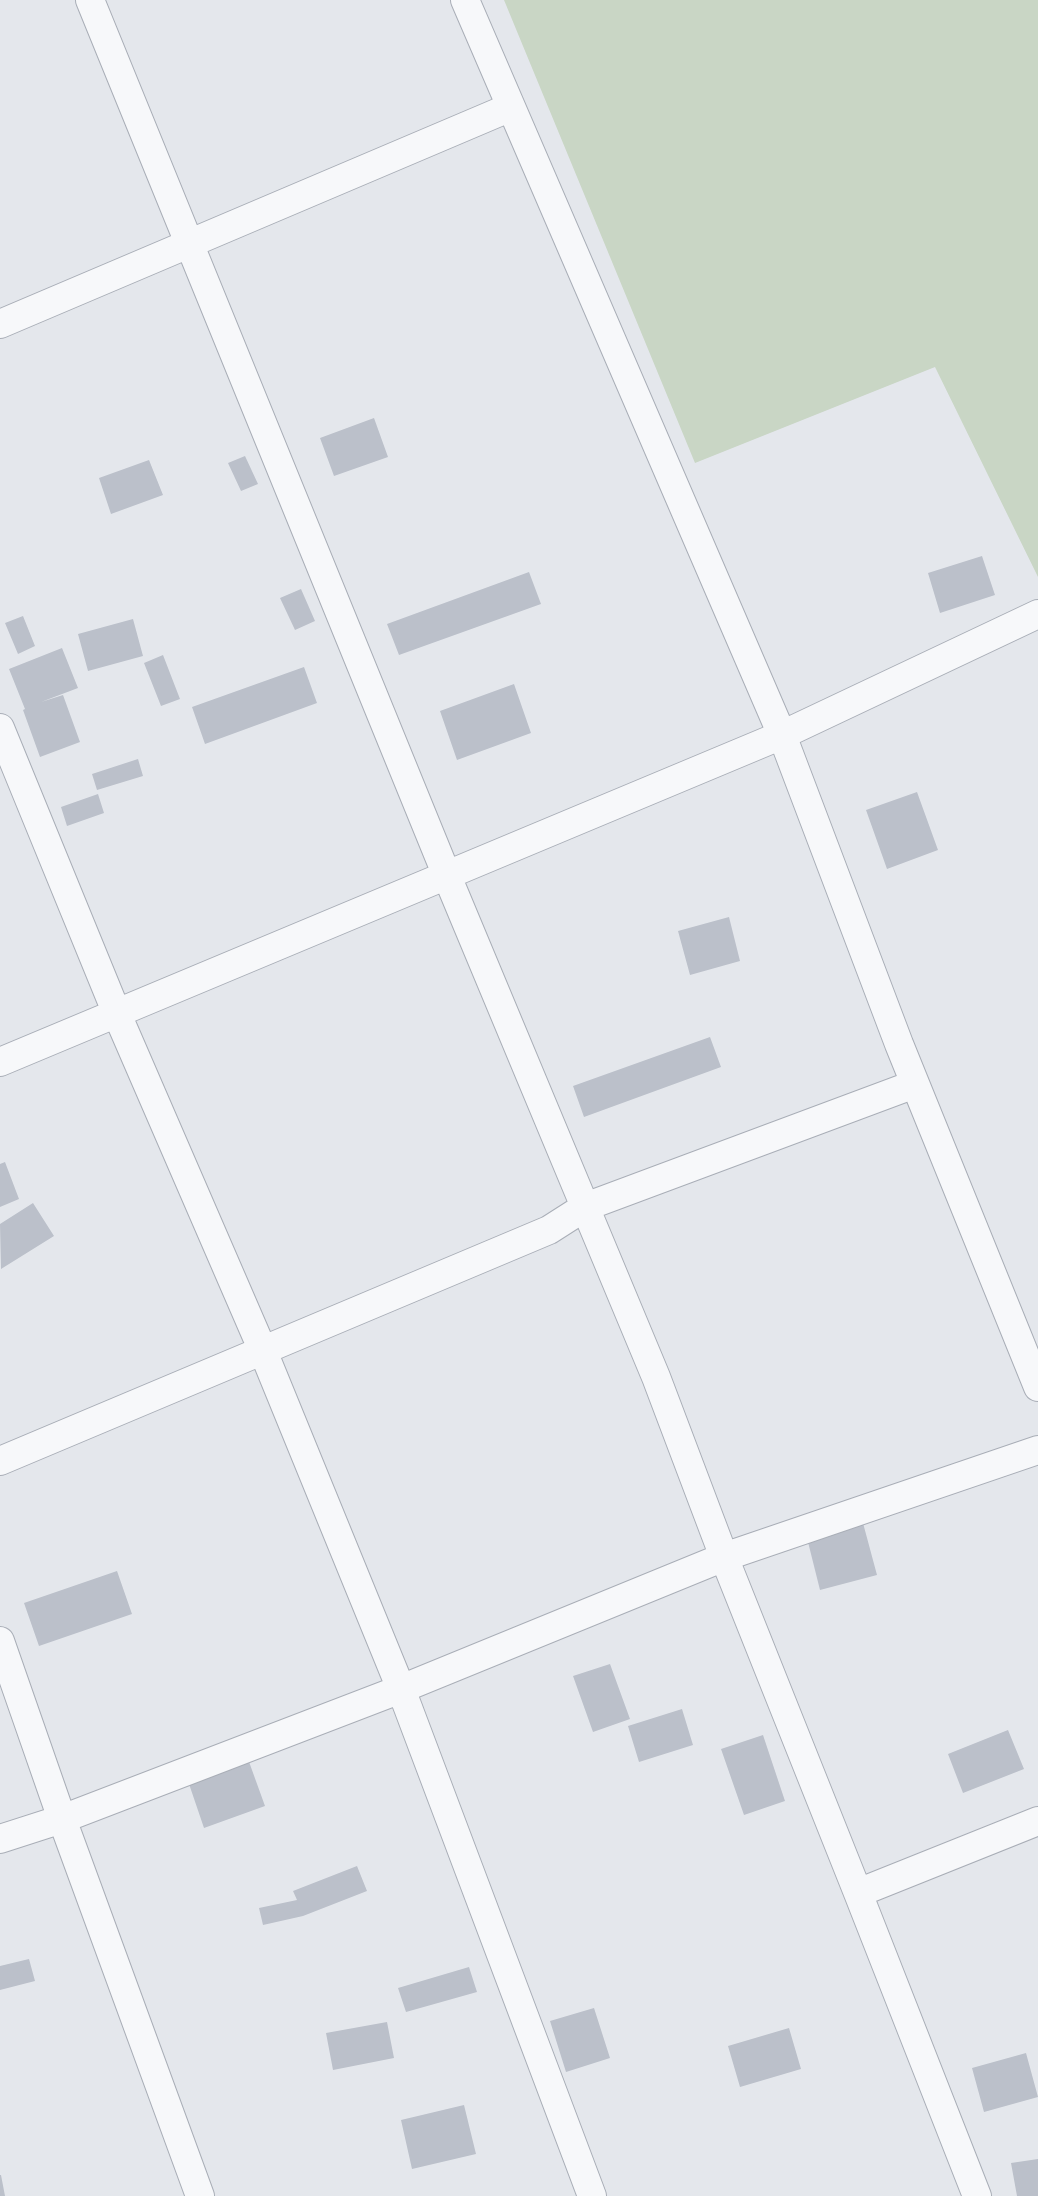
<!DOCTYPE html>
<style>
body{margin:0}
canvas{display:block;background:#e4e7ec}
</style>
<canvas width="1038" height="2196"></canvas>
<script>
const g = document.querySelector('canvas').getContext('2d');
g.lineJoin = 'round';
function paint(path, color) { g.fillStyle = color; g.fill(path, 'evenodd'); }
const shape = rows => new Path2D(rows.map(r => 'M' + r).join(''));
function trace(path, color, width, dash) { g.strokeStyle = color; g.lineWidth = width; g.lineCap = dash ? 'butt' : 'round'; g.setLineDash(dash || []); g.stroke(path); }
paint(shape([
 [504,0,1038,0,1038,577,935,367,695,463]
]), '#c9d6c5');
paint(shape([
 [374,418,388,457,334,476,320,438],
 [245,456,258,484,241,491,228,463],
 [149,460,163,495,111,514,99,478],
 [982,556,995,595,940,613,928,573],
 [529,572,541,604,399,655,387,624],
 [301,589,315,621,295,630,280,598],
 [23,616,35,646,18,654,5,623],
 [133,619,143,656,88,671,78,634],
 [62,648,78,688,41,702,63,695,80,742,40,757,23,710,25,709,9,669],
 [163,655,180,699,161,706,144,663],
 [304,667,317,703,205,744,192,707],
 [514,684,531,733,457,760,440,711],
 [138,759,143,776,97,790,92,774],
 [917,792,938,850,887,869,866,810],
 [98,794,104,813,67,826,61,807],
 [729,917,740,961,690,975,678,931],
 [710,1037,721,1067,584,1117,573,1086],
 [5,1162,19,1199,0,1207,0,1164],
 [33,1203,54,1236,1,1269,0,1224],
 [863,1523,877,1575,820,1590,807,1538],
 [117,1571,132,1614,39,1646,24,1603],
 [610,1664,630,1719,593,1732,573,1676],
 [682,1709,693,1745,639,1762,628,1726],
 [1008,1730,1024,1769,963,1793,948,1754],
 [763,1735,785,1801,744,1815,721,1749],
 [248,1759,265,1806,204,1828,188,1781],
 [357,1866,367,1891,303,1916,263,1925,259,1908,297,1900,293,1891],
 [29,1959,35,1981,0,1990,0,1966],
 [469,1967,477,1992,406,2012,398,1988],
 [594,2008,610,2058,566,2072,550,2021],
 [387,2022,394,2058,333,2070,326,2033],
 [789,2028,801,2069,740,2087,728,2046],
 [1026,2053,1038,2097,984,2112,972,2068],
 [464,2105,476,2154,412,2169,401,2120],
 [1038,2159,1038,2196,1017,2196,1011,2163],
 [0,2175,1,2175,5,2196,0,2196]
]), '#bbc0ca');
const minor = shape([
 [90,0,447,876,656,1377,724,1557,858,1893,977,2196],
 [465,0,782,735,899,1044,1038,1387],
 [0,324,511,107],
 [0,728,117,1014,263,1351,401,1689,592,2196],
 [0,1062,782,735,1038,614],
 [0,1461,549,1230,585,1207,915,1084],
 [0,1641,62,1819,200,2196],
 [0,1839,62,1819,401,1689,724,1557,1038,1450],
 [858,1893,1038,1821]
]);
trace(minor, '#a9aeb7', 30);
trace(minor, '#f7f8fa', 28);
</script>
